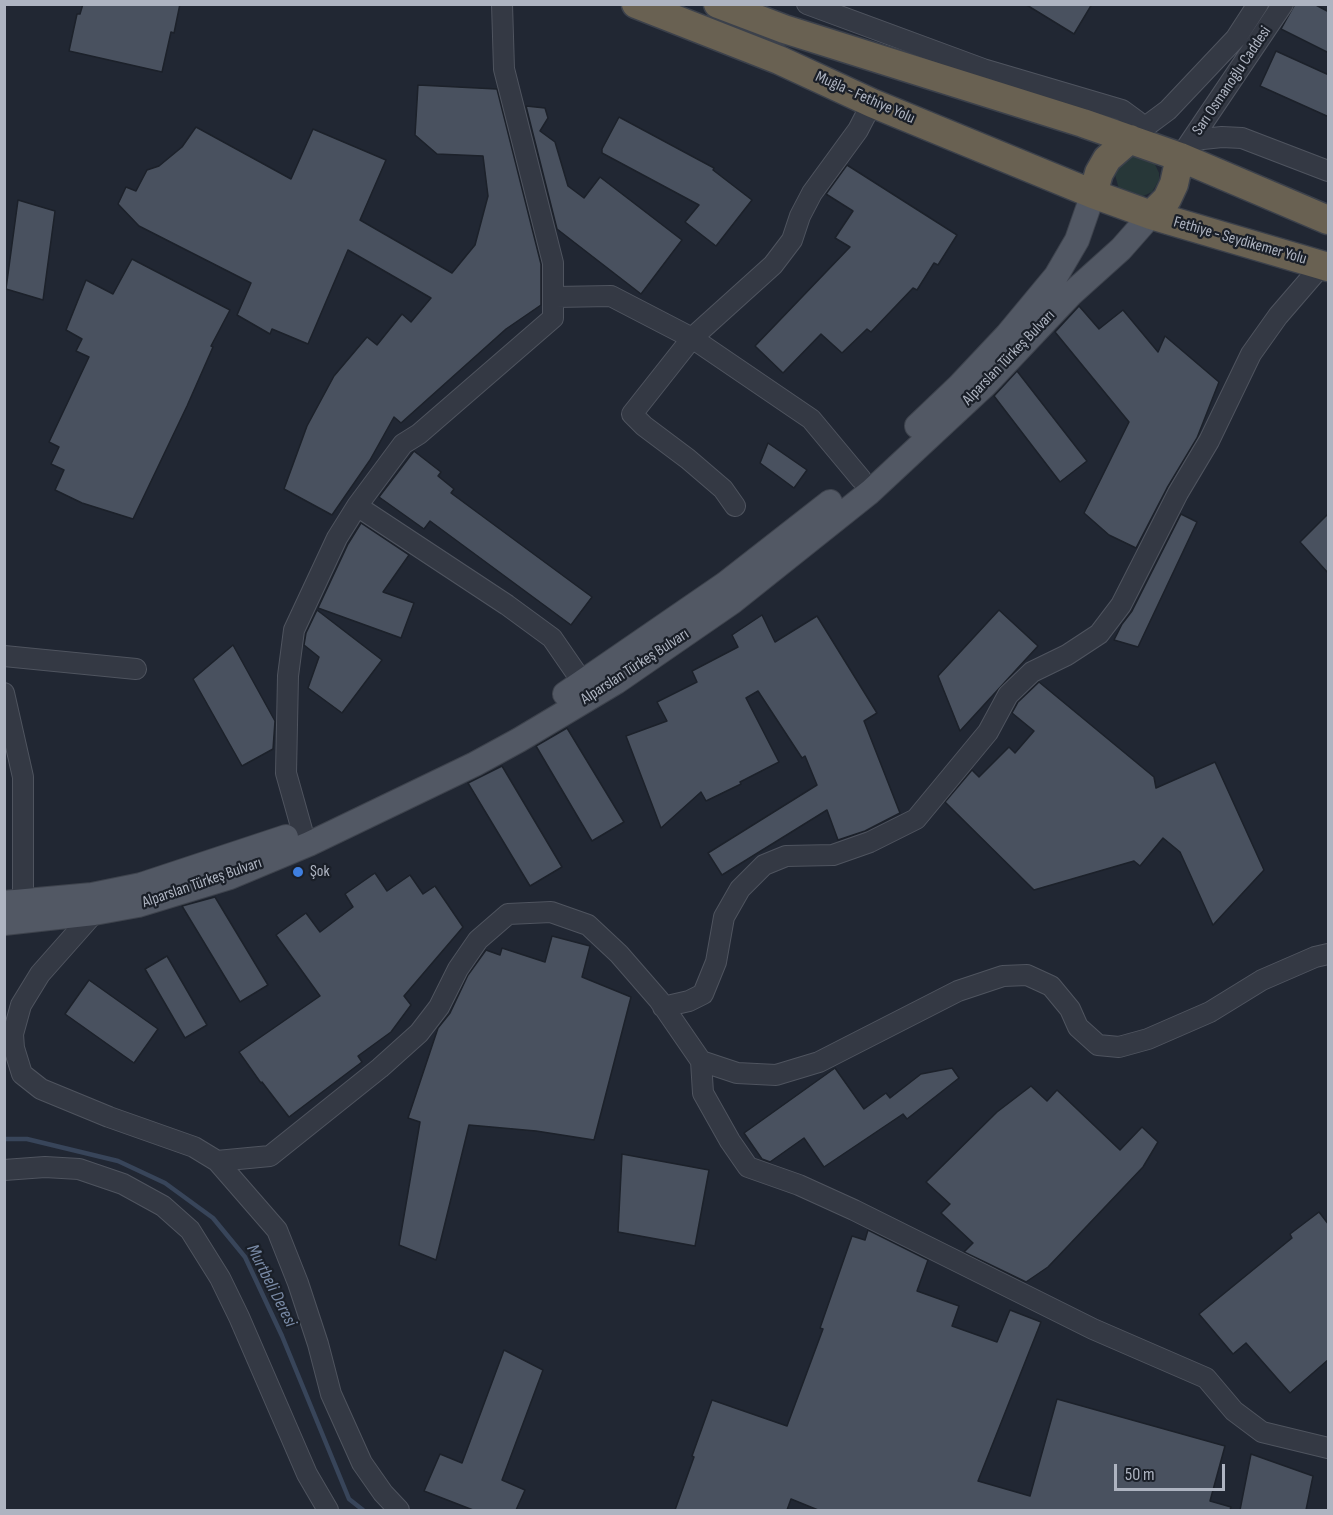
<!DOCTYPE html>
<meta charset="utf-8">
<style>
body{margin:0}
#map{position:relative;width:1333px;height:1515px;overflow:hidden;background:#212733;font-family:"Sofia Sans Condensed",sans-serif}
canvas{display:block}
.frame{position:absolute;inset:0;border:6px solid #aeb4c1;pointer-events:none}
.scale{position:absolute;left:1114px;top:1464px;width:111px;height:27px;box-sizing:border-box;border:3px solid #aeb4c1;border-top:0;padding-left:8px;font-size:18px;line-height:21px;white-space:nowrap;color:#aeb4c1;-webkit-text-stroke:4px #1a1f28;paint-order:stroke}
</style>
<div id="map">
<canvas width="1333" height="1515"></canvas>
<div class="frame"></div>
<div class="scale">50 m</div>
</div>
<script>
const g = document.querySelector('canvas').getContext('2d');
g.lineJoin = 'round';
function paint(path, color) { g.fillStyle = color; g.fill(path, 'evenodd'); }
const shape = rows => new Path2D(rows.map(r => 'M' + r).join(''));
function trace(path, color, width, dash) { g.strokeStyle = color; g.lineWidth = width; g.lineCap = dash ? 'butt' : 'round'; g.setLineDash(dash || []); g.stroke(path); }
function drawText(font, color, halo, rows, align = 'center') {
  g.font = font + ' "Sofia Sans Condensed",sans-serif'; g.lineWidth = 4.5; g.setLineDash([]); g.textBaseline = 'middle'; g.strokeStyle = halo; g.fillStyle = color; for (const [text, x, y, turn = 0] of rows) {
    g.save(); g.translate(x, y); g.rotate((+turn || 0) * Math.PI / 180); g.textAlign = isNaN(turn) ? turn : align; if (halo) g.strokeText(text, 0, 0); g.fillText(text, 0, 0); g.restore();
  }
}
paint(shape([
 [1132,154,1153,160,1159,173,1159,180,1152,192,1139,198,1119,189,1115,175,1116,168]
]), '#273738');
trace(shape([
 [4,1139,27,1139,118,1161,165,1183,213,1218,245,1257,282,1336,349,1499,363,1510]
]), '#38455a', 4.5);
const building = shape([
 [83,4,180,4,174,33,171,32,162,72,69,51,77,14,80,14,83,4],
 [1025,4,1092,4,1074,34,1025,4],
 [1295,4,1314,4,1329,12,1329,53,1281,29,1295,4],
 [1276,51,1329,75,1329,117,1260,86,1276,51],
 [418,85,497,89,541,264,541,305,506,329,401,423,394,417,370,460,332,515,284,489,307,426,334,376,367,337,377,345,402,314,411,322,431,298,348,250,308,344,272,329,270,334,237,315,251,283,139,226,118,204,126,187,136,191,147,170,159,166,182,147,196,127,291,179,313,129,386,160,360,220,452,273,475,245,488,196,483,156,437,154,415,135,418,85],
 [526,106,545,108,548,118,540,131,555,142,568,186,584,198,600,177,682,240,641,294,557,229,526,106],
 [619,117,714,168,713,170,752,200,716,246,685,222,699,205,602,153,602,149,619,117],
 [847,165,957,235,938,265,934,263,917,290,913,288,871,332,867,329,842,353,821,334,783,373,755,346,850,247,835,238,853,211,826,194,847,165],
 [18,200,55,211,43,300,6,289,18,200],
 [132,259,230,310,211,346,213,347,187,406,133,519,82,503,55,490,64,470,51,464,59,447,49,442,89,357,76,351,82,339,66,330,86,280,113,294,132,259],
 [1079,306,1099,329,1123,310,1158,352,1165,336,1219,382,1197,438,1167,488,1136,548,1109,535,1084,513,1129,422,1055,332,1079,306],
 [1017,371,1087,461,1060,482,994,396,1017,371],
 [768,443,807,470,794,488,760,463,768,443],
 [414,451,441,472,438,476,454,489,451,493,592,597,571,625,430,521,424,529,379,497,414,451],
 [1329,513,1329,574,1300,542,1329,513],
 [1181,514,1197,522,1138,647,1114,640,1122,624,1132,611,1181,514],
 [361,523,409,555,383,592,414,603,401,638,318,608,348,544,361,523],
 [317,610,382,660,342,713,308,688,319,657,304,645,306,633,317,610],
 [999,610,1038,646,960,731,938,676,999,610],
 [762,615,775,642,817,616,877,713,864,721,900,813,865,831,838,840,827,810,722,875,708,853,817,785,805,756,802,758,758,691,746,698,779,762,740,782,741,784,706,801,701,792,661,828,626,736,667,721,657,702,697,682,692,671,738,647,732,635,762,615],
 [233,645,275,721,273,749,242,766,193,679,233,645],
 [1039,682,1154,777,1156,788,1215,762,1264,870,1213,925,1180,852,1163,838,1140,866,1134,861,1034,890,945,802,972,770,979,777,1009,747,1015,753,1034,731,1012,713,1018,702,1039,682],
 [567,728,624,822,592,841,536,746,567,728],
 [502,766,562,867,530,886,468,783,502,766],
 [375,873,387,891,410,875,423,894,435,886,463,927,404,996,411,1005,391,1032,358,1056,362,1062,289,1117,262,1082,261,1083,239,1052,320,996,276,935,306,913,320,932,353,907,345,894,375,873],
 [215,897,268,985,240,1002,182,906,215,897],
 [552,936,590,946,582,977,631,997,594,1140,536,1131,469,1125,436,1260,399,1245,420,1122,408,1118,438,1028,450,1013,468,975,486,950,500,955,502,948,545,962,552,936],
 [167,956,207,1025,185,1038,145,969,167,956],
 [89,980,158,1029,134,1063,65,1014,89,980],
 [835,1068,864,1109,886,1093,890,1098,921,1074,952,1068,959,1078,907,1119,903,1114,824,1167,804,1138,770,1162,762,1159,744,1133,835,1068],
 [1031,1086,1047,1101,1057,1090,1120,1150,1142,1127,1158,1142,1143,1167,1048,1267,1026,1282,964,1252,973,1243,941,1213,950,1204,926,1182,997,1112,1031,1086],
 [622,1154,709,1170,695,1246,618,1232,622,1154],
 [1319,1212,1329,1225,1329,1359,1290,1393,1246,1343,1233,1354,1199,1314,1292,1238,1290,1234,1319,1212],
 [868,1230,928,1260,917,1291,959,1306,952,1326,997,1342,1010,1310,1041,1322,978,1481,1030,1496,1057,1399,1225,1446,1210,1501,1231,1507,1230,1510,818,1510,791,1499,787,1510,675,1510,694,1457,692,1456,712,1400,787,1426,823,1329,820,1328,852,1236,865,1240,868,1230],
 [504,1350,543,1370,502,1480,525,1490,516,1510,473,1510,424,1491,440,1454,462,1463,504,1350],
 [1251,1454,1313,1476,1306,1510,1240,1510,1251,1454]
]);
paint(building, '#49515f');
trace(building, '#1c212a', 1.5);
const minor = shape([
 [807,4,983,69,1122,110,1137,121,1143,128],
 [1133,136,1168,110,1236,38,1258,4],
 [1193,140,1222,137,1242,138,1328,171],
 [1180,157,1283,4],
 [555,297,611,296,692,338,811,419,861,479],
 [357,506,507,605,552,638,583,683],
 [735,506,723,489,688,459,644,426,632,414,692,338,773,265,792,240,800,216,812,193,858,130,872,103],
 [4,656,136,669],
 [4,693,23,777,23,901],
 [302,830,286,773,288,676,294,630,337,538,357,506,403,444,419,434,553,318,553,263,504,69,502,4],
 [94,913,40,974,21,1005,13,1034,14,1048,22,1074,41,1089,109,1117,194,1147,217,1161,270,1156,380,1068,419,1033,439,1007,458,969,478,940,508,914,551,912,588,925,619,954,659,1000,701,1061,737,1073,776,1075,819,1062,958,991,1003,976,1027,975,1051,986,1070,1009,1078,1027,1098,1045,1119,1047,1148,1039,1210,1012,1262,980,1315,957,1328,954],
 [663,1007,689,1001,703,994,716,962,724,917,740,889,764,865,786,856,833,855,870,842,916,819,988,732,1008,695,1032,672,1067,655,1099,634,1121,605,1178,493,1209,441,1251,354,1278,316,1322,265],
 [701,1061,703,1093,730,1141,748,1167,799,1185,854,1210,1093,1329,1206,1378,1234,1411,1262,1432,1328,1448],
 [217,1161,277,1230,298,1283,318,1344,331,1394,362,1463,383,1493,399,1510],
 [4,1170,45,1167,79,1169,123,1184,163,1206,190,1230,220,1278,239,1317,307,1474,328,1510]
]);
const major = shape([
 [917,426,959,386,1007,335,1056,276,1077,240,1093,194],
 [565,694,725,584,830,502],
 [4,903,92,895,141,885,286,837],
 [4,923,94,913,138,905,230,877,309,844,475,764,519,740,616,682,732,602,870,492,985,385,1071,294,1121,249,1151,215]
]);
const highway = shape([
 [636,4,779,60,872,103,1093,194,1151,215,1328,267],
 [718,4,784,29,1083,123,1180,157,1328,220],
 [1093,194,1099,173,1107,159,1130,139],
 [1151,215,1167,199,1174,184,1180,157]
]);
trace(minor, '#4f545f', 22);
trace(major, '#3e434d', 26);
trace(highway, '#3c414b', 31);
trace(minor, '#343944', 20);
trace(major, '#525864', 24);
trace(highway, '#696152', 28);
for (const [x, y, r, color] of [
 [298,872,6,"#3f7fe0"]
]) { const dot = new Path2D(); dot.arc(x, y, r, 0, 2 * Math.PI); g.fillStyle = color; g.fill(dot); trace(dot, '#1a1f28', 2); }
drawText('16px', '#aeb4c1', '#1a1f28', [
 ["Sarı Osmanoğlu Caddesi",1232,81,-56],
 ["Muğla - Fethiye Yolu",865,98,24],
 ["Fethiye - Seydikemer Yolu",1240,241,16],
 ["Alparslan Türkeş Bulvarı",1009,358,-46],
 ["Alparslan Türkeş Bulvarı",635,667,-33],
 ["Alparslan Türkeş Bulvarı",202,883,-19]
]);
drawText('16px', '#aeb4c1', '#1a1f28', [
 ["Şok",310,872]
], 'left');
drawText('italic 18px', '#798aa6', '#1a1f28', [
 ["Murtbeli Deresi",271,1286,63]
]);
</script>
